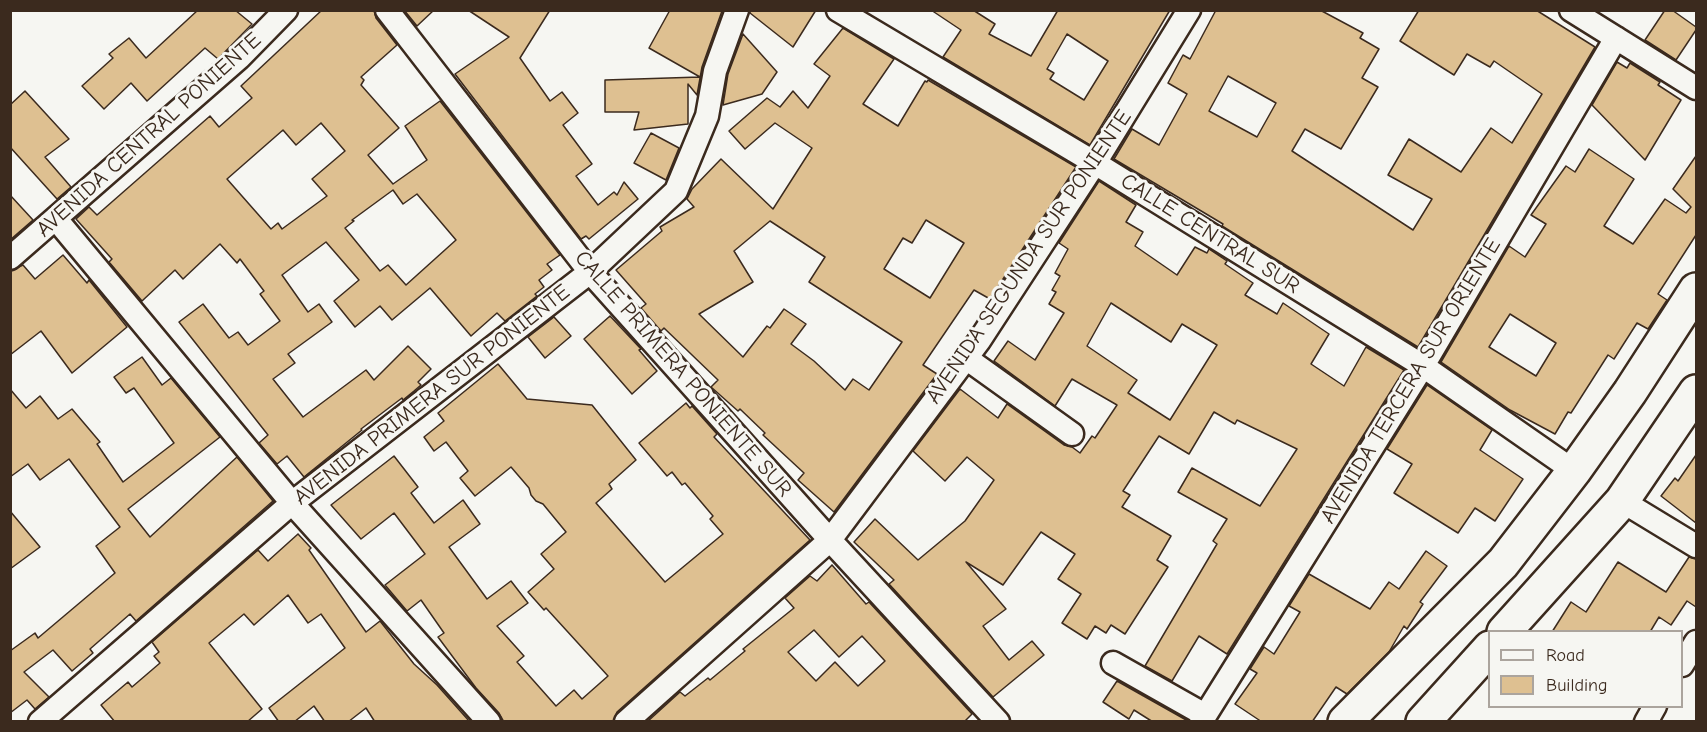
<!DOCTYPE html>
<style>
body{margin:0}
#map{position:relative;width:1707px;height:732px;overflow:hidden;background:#f6f6f2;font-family:"Comic Neue",sans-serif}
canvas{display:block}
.frame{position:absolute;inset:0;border:12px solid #3b2a1e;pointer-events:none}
.legend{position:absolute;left:1488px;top:630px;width:195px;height:78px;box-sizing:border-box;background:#f6f6f2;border:2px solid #aba49d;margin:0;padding:8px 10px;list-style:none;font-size:18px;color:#3b2a1e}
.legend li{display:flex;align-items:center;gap:12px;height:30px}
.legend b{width:30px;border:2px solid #aba49d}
</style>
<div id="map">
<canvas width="1707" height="732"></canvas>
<div class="frame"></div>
<ul class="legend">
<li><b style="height:8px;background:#f6f6f2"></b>Road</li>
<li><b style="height:16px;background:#dec091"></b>Building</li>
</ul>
</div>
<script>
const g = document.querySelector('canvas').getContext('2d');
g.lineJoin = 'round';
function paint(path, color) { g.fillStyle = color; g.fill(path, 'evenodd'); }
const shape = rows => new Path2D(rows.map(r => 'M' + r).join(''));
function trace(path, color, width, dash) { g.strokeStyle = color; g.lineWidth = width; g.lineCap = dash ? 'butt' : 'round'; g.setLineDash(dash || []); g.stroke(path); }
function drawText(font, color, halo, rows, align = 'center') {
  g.font = font + ' "Comic Neue",sans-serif'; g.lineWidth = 6; g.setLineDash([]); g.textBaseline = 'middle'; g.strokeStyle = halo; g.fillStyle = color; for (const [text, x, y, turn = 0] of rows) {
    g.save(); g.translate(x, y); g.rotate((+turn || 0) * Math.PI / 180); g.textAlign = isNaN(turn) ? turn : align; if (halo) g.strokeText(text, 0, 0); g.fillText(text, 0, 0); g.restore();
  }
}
const building = shape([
 [198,10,235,10,252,24,218,59,205,48,147,101,131,83,104,109,82,86,113,58,109,54,129,38,146,58,198,10],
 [322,10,374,10,376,18,397,45,361,77,364,80,361,85,399,128,368,155,393,184,427,160,405,126,440,101,560,255,547,264,552,270,539,280,544,287,535,294,537,296,505,321,497,313,471,336,430,288,392,320,380,306,355,327,334,301,359,280,326,242,282,275,308,312,319,304,332,322,288,354,295,363,273,379,303,417,366,370,374,380,408,346,431,369,418,382,421,385,414,391,403,400,402,398,361,429,362,430,304,477,287,456,277,464,259,443,268,435,179,322,203,304,229,338,238,332,248,345,280,321,260,294,264,291,240,259,237,263,220,244,183,279,175,270,142,301,109,262,112,259,76,219,89,207,97,215,210,116,219,127,252,98,241,86,322,10],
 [321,123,345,151,312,179,327,196,282,229,278,223,271,229,227,179,283,130,296,145,321,123],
 [393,190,403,204,417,194,456,240,406,285,388,265,380,271,345,228,354,221,352,220,393,190],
 [404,10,434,10,417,26,404,10],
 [468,10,550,10,520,58,550,101,562,92,578,113,563,125,592,164,576,176,598,205,614,192,617,195,624,182,638,199,589,239,586,236,581,239,455,74,509,37,468,10],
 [670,10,722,11,702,67,697,95,688,84,688,124,634,130,639,112,605,112,605,80,700,77,649,48,670,10],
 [750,10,816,10,793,47,750,13,750,10],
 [931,10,973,10,995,24,989,34,1031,56,1058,10,1170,10,1090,145,943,57,961,30,931,10],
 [1067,34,1108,61,1084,100,1050,79,1054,73,1047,69,1067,34],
 [1216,10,1320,10,1363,33,1360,38,1379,49,1362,78,1378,87,1341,149,1305,129,1292,151,1413,230,1432,199,1388,175,1409,139,1461,172,1491,128,1512,143,1542,94,1494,61,1490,67,1467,54,1454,75,1400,41,1419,10,1536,10,1595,47,1418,347,1222,226,1223,224,1114,159,1132,129,1159,145,1187,94,1168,83,1183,55,1190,59,1216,10],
 [1228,76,1276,103,1257,137,1209,111,1228,76],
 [1665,10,1672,10,1696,27,1696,30,1676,60,1645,40,1665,10],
 [843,28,894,59,863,104,898,126,925,81,927,82,928,80,1076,167,990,299,974,290,923,365,937,374,834,512,798,480,804,473,763,435,765,433,740,409,738,411,711,387,718,380,664,328,661,331,641,308,646,304,616,270,662,231,660,227,694,207,687,199,692,189,721,159,773,209,812,148,775,123,745,149,729,131,767,98,780,107,793,91,808,108,830,76,814,64,843,28],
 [926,220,964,243,930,298,884,269,903,238,912,243,926,220],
 [770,221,825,257,809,282,902,342,869,390,853,379,845,390,814,361,791,344,806,324,784,309,770,328,767,326,743,357,699,314,753,282,734,251,770,221],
 [743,34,777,72,762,94,723,105,728,74,743,34],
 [1617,62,1627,68,1630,63,1660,82,1658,85,1681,100,1645,160,1592,105,1617,62],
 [25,91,69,139,45,157,71,187,57,199,10,147,10,105,25,91],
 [651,133,679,148,666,180,634,163,651,133],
 [1589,149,1634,179,1604,226,1633,244,1665,199,1686,213,1691,207,1673,189,1696,156,1696,235,1658,294,1667,300,1648,329,1637,323,1614,359,1608,355,1571,413,1568,412,1555,434,1510,410,1441,362,1509,246,1525,257,1546,224,1531,215,1566,166,1575,172,1589,149],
 [1510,314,1556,343,1536,376,1489,347,1510,314],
 [1099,181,1136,205,1126,222,1143,232,1135,246,1177,275,1195,247,1207,253,1209,249,1227,261,1225,264,1253,283,1245,295,1277,314,1283,303,1329,334,1311,364,1344,386,1366,347,1404,370,1227,654,1199,636,1172,681,1145,666,1217,544,1213,541,1227,519,1178,492,1192,468,1260,506,1297,449,1237,420,1235,424,1214,412,1189,454,1159,436,1123,491,1130,495,1122,507,1171,536,1157,560,1168,567,1125,634,1111,625,1106,633,1095,626,1087,639,1062,623,1081,594,1058,579,1075,554,1041,532,1003,585,966,562,1006,609,983,626,1009,660,1032,641,1044,655,993,697,889,584,894,580,854,542,875,519,918,560,965,521,994,480,967,457,945,481,913,451,960,389,998,418,1007,404,1064,445,1072,447,1080,453,1092,436,1095,438,1117,405,1072,379,1055,406,994,361,1008,341,1035,360,1064,313,1049,304,1056,292,1052,290,1060,276,1055,273,1068,249,1059,243,1099,181],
 [1111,303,1171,342,1182,324,1217,345,1170,420,1128,393,1137,380,1087,346,1111,303],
 [10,195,33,220,10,240,10,195],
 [63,255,87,283,89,280,127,327,72,373,41,331,10,355,10,271,23,265,35,279,63,255],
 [610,316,641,349,639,350,657,371,632,394,584,339,610,316],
 [554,317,571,336,545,358,528,337,554,317],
 [142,357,162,385,171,378,220,437,128,509,150,537,237,457,273,501,136,621,130,614,90,649,93,653,72,671,53,650,24,672,49,697,35,709,27,700,10,713,10,651,35,633,38,638,115,573,96,546,120,527,69,459,40,480,28,464,10,477,10,389,26,408,40,396,58,419,72,409,100,442,97,444,123,482,174,443,134,388,126,393,114,377,142,357],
 [498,364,527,399,592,405,636,460,609,484,612,489,596,503,665,582,723,534,710,519,713,516,685,483,682,485,672,472,667,476,639,443,686,403,690,408,692,406,717,434,714,437,810,540,617,712,613,722,504,722,499,713,476,688,438,637,444,633,421,600,407,611,385,585,425,554,394,513,361,539,331,505,394,456,418,487,411,493,434,523,463,500,480,524,449,547,487,599,511,581,528,603,497,626,524,656,517,662,556,706,574,690,582,699,608,676,546,608,544,610,528,592,554,569,541,554,566,532,543,504,536,501,531,495,529,488,511,467,475,496,460,478,468,471,446,442,434,451,424,437,444,421,438,413,498,364],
 [1427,385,1492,430,1480,450,1523,479,1495,521,1475,508,1458,533,1394,493,1412,464,1387,449,1427,385],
 [1696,455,1696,523,1661,496,1675,478,1678,481,1696,455],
 [10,511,40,547,10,569,10,511],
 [298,534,311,548,309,550,366,632,380,621,414,664,437,685,470,722,375,722,366,708,348,722,325,722,314,706,294,722,279,722,269,708,345,648,321,614,308,623,288,595,254,625,244,614,209,643,262,709,247,722,115,722,101,705,128,682,132,687,160,663,154,656,159,652,152,642,258,550,268,561,298,534],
 [1426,551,1447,566,1420,602,1423,604,1407,629,1404,626,1389,652,1347,694,1336,687,1312,722,1262,722,1235,704,1257,673,1250,669,1264,647,1274,654,1300,612,1289,606,1309,574,1370,609,1389,582,1399,589,1426,551],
 [1689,557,1696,559,1696,607,1687,601,1671,625,1659,617,1650,632,1552,632,1571,602,1586,612,1618,562,1666,592,1689,557],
 [832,565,866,604,869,602,972,714,964,722,647,722,680,692,685,696,708,678,710,680,745,651,743,649,794,608,785,598,810,576,817,581,832,565],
 [814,630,839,657,862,636,885,661,858,686,835,662,816,681,788,652,814,630],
 [1117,681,1188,721,1188,722,1153,722,1134,710,1129,719,1103,702,1117,681]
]);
paint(building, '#dec091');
trace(building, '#3b2a1e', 1.5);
const minor = shape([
 [387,10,590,272,830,540,998,722],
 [838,10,1095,163,1423,366,1574,471],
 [1571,10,1696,88],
 [56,219,292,503,489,722],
 [10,258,239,58,286,10],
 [966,358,1072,434],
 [1622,501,1696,546],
 [1113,663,1205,715],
 [1682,665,1696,642],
 [40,722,292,503,590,272,676,191,707,116,715,71,737,10],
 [626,722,830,540,979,341,1095,163,1189,10],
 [1201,722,1423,366,1616,38],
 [1646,722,1655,706]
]);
const primary = shape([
 [1504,632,1622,501,1696,392],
 [1345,722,1503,563,1574,471,1630,392,1696,290],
 [1423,722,1490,648]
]);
trace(minor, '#3b2a1e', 27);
trace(primary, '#3b2a1e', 38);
trace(minor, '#f6f6f2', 22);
trace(primary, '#f6f6f2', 33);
drawText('22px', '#3b2a1e', '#f6f6f2', [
 ["AVENIDA CENTRAL PONIENTE",149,135,-42],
 ["CALLE CENTRAL SUR",1210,234,32],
 ["AVENIDA SEGUNDA SUR PONIENTE",1029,257,-56],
 ["CALLE PRIMERA PONIENTE SUR",683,374,49],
 ["AVENIDA TERCERA SUR ORIENTE",1411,381,-59],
 ["AVENIDA PRIMERA SUR PONIENTE",432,395,-38]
]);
</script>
